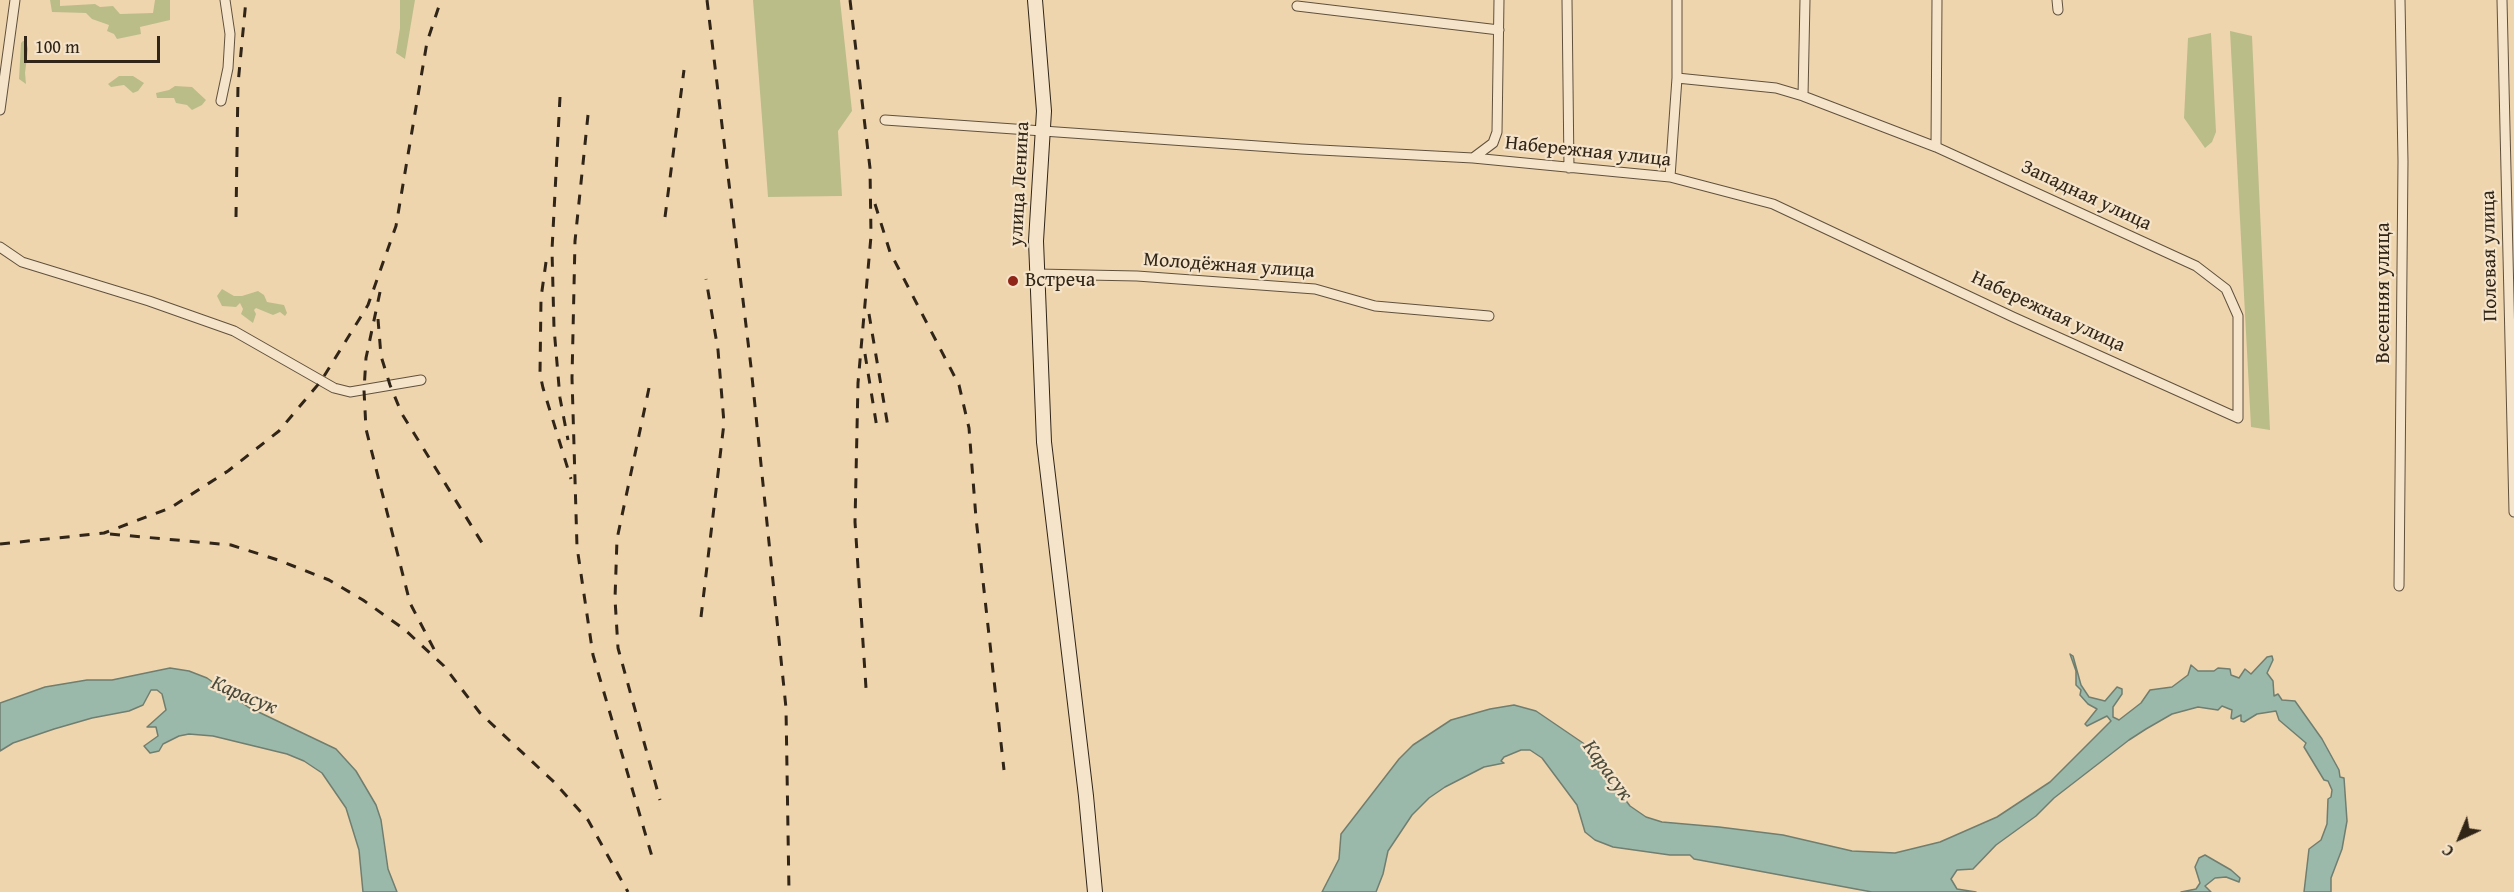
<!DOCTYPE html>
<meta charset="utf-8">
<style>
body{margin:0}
#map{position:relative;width:2514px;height:892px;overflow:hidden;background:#efd5ae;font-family:"Gentium Book Plus",serif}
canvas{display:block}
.north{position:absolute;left:2430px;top:808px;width:60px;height:60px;-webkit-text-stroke:4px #f5e4ca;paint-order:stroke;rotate:224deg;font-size:16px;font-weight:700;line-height:24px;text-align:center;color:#302517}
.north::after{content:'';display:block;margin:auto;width:21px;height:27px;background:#302517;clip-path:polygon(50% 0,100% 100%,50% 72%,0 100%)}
.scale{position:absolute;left:24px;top:36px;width:136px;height:27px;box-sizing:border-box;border:3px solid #302517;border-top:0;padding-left:8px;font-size:18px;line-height:21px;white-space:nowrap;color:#302517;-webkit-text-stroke:4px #f5e4ca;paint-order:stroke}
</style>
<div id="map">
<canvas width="2514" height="892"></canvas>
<div class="north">С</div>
<div class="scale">100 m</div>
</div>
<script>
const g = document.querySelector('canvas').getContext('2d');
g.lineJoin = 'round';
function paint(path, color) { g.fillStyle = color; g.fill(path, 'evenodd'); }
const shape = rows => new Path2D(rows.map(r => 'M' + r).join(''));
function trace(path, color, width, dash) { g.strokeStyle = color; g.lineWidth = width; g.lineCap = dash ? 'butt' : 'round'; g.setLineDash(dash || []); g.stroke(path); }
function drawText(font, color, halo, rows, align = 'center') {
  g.font = font + ' "Gentium Book Plus",serif'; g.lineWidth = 4.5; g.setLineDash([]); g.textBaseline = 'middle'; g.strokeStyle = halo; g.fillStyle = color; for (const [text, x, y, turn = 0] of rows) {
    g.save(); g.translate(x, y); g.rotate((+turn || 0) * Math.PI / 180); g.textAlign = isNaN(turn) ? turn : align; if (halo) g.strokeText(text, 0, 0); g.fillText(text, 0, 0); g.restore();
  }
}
paint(shape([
 [50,0,60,0,60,6,95,4,100,7,113,6,120,14,153,13,155,0,170,0,170,20,140,27,141,34,117,39,114,34,107,31,109,25,92,19,86,13,52,12],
 [400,0,415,0,405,59,396,53,400,28],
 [753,0,840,0,852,111,838,131,842,196,768,197],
 [2230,31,2252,36,2270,430,2251,427],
 [2211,33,2216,132,2212,142,2205,148,2184,118,2188,38],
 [23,41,26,41,28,49,25,73,26,84,19,79,21,43],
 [119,76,133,76,144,83,138,91,133,93,124,85,111,87,108,84],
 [175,86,192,87,206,100,202,105,192,110,187,105,176,103,174,98,157,98,156,93,169,90],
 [222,289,234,296,242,296,258,291,264,295,267,302,284,305,287,313,285,316,280,312,273,315,256,308,254,310,256,314,253,323,241,314,243,309,240,303,236,307,222,306,217,296]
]), '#bbbd89');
const water = shape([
 [2070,654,2073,656,2081,685,2089,697,2105,701,2117,687,2122,689,2122,694,2113,707,2113,717,2119,720,2141,703,2150,690,2172,687,2188,675,2191,665,2198,671,2214,671,2218,668,2230,669,2231,675,2239,678,2245,669,2251,674,2267,657,2272,656,2273,660,2267,673,2273,681,2274,696,2278,694,2282,700,2295,701,2322,739,2339,770,2340,777,2344,778,2347,821,2342,849,2331,878,2331,892,2304,892,2309,849,2321,840,2327,824,2328,799,2331,797,2332,790,2328,781,2324,780,2304,747,2306,743,2279,720,2276,711,2257,714,2244,722,2241,721,2241,715,2233,719,2231,718,2232,710,2222,706,2218,710,2198,707,2172,714,2146,729,2129,740,2054,798,2036,816,1996,845,1973,869,1957,870,1951,879,1957,889,1976,892,1872,892,1694,859,1690,855,1670,855,1613,847,1595,840,1585,832,1577,805,1542,758,1530,750,1521,750,1504,757,1501,761,1504,763,1484,767,1445,787,1429,798,1412,815,1388,851,1383,874,1376,892,1322,892,1339,859,1341,834,1399,759,1413,745,1451,720,1490,709,1514,705,1536,711,1583,743,1630,806,1646,817,1662,822,1719,827,1783,835,1852,851,1895,853,1940,842,1997,817,2050,782,2111,721,2107,716,2087,726,2085,724,2097,709,2088,704,2080,695,2081,690,2076,685,2076,671,2070,654],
 [170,668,189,671,207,678,248,707,336,749,356,771,376,805,381,820,388,869,397,892,363,892,359,850,346,808,322,773,304,761,287,754,213,736,189,734,179,736,163,744,159,751,150,753,144,746,158,736,156,727,147,727,166,710,162,694,157,690,151,690,143,705,129,711,92,718,54,729,13,743,0,751,0,703,45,687,87,680,112,680,170,668],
 [2205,855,2231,870,2240,878,2239,882,2226,877,2215,878,2205,886,2211,892,2181,892,2196,889,2200,883,2195,867,2199,858,2205,855]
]);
paint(water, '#9ab9aa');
trace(water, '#707e6f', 1.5);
const minor = shape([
 [1567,0,1569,168],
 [2057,0,2058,10],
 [2502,0,2514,512],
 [1297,6,1499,30],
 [1803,96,1805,0],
 [221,101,228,68,230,34,225,0],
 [0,110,15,0],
 [885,120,1301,149,1473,158,1670,177,1773,204,2013,317,2238,418,2238,316,2226,289,2196,266,1936,147,1803,96,1776,88,1677,78],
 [1936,147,1937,0],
 [1473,158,1493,143,1497,132,1499,0],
 [1670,177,1677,78,1677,0],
 [0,247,22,262,149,301,234,331,334,388,350,392,421,380],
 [1037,274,1137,276,1315,289,1375,306,1489,316],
 [2399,586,2403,161,2400,0]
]);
const secondary = shape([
 [1035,0,1044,111,1036,241,1044,442,1086,796,1095,892]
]);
trace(minor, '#60513d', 11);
trace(secondary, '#302517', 16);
trace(minor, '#f5e4ca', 9);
trace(secondary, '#f5e4ca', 14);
trace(shape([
 [707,0,751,367,786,708,789,892],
 [850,0,870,168,871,236,858,383,855,522,866,688],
 [560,97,552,250,554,328,560,398,568,440],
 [588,115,575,241,572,378,577,547,593,655,653,860],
 [875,204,890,252,959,385,969,428,976,518,1004,770],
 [236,217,238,84,246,0],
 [665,217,684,70],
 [546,262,541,298,540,374,543,388,571,479],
 [380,292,366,358,364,390,366,429,410,603,436,653],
 [869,314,888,427],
 [378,319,381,356,390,385,402,414,484,546],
 [865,354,877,428],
 [649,388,617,539,615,599,618,648,660,800],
 [110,534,231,545,278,560,329,580,363,600,404,629,444,666,480,713,554,782,588,820,628,892],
 [0,544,104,533,170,508,228,471,279,431,321,381,368,305,396,226,427,42,441,0],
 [701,617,724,423,718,350,706,279]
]), '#302517', 3, [10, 10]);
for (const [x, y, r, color] of [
 [1013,281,6,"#8f2418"]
]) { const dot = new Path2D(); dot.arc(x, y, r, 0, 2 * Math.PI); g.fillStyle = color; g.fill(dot); trace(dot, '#f5e4ca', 2); }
drawText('20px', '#302517', '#f5e4ca', [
 ["Набережная улица",1588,152,6],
 ["улица Ленина",1020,184,-87],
 ["Западная улица",2086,196,25],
 ["Полевая улица",2490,256,-91],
 ["Молодёжная улица",1229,266,4],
 ["Весенняя улица",2384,293,-90],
 ["Набережная улица",2048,312,25]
]);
drawText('20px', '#302517', '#f5e4ca', [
 ["Встреча",1025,281]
], 'left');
drawText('italic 21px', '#4a4a3c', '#f5e4ca', [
 ["Карасук",244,696,23],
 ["Карасук",1607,771,54]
]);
</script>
